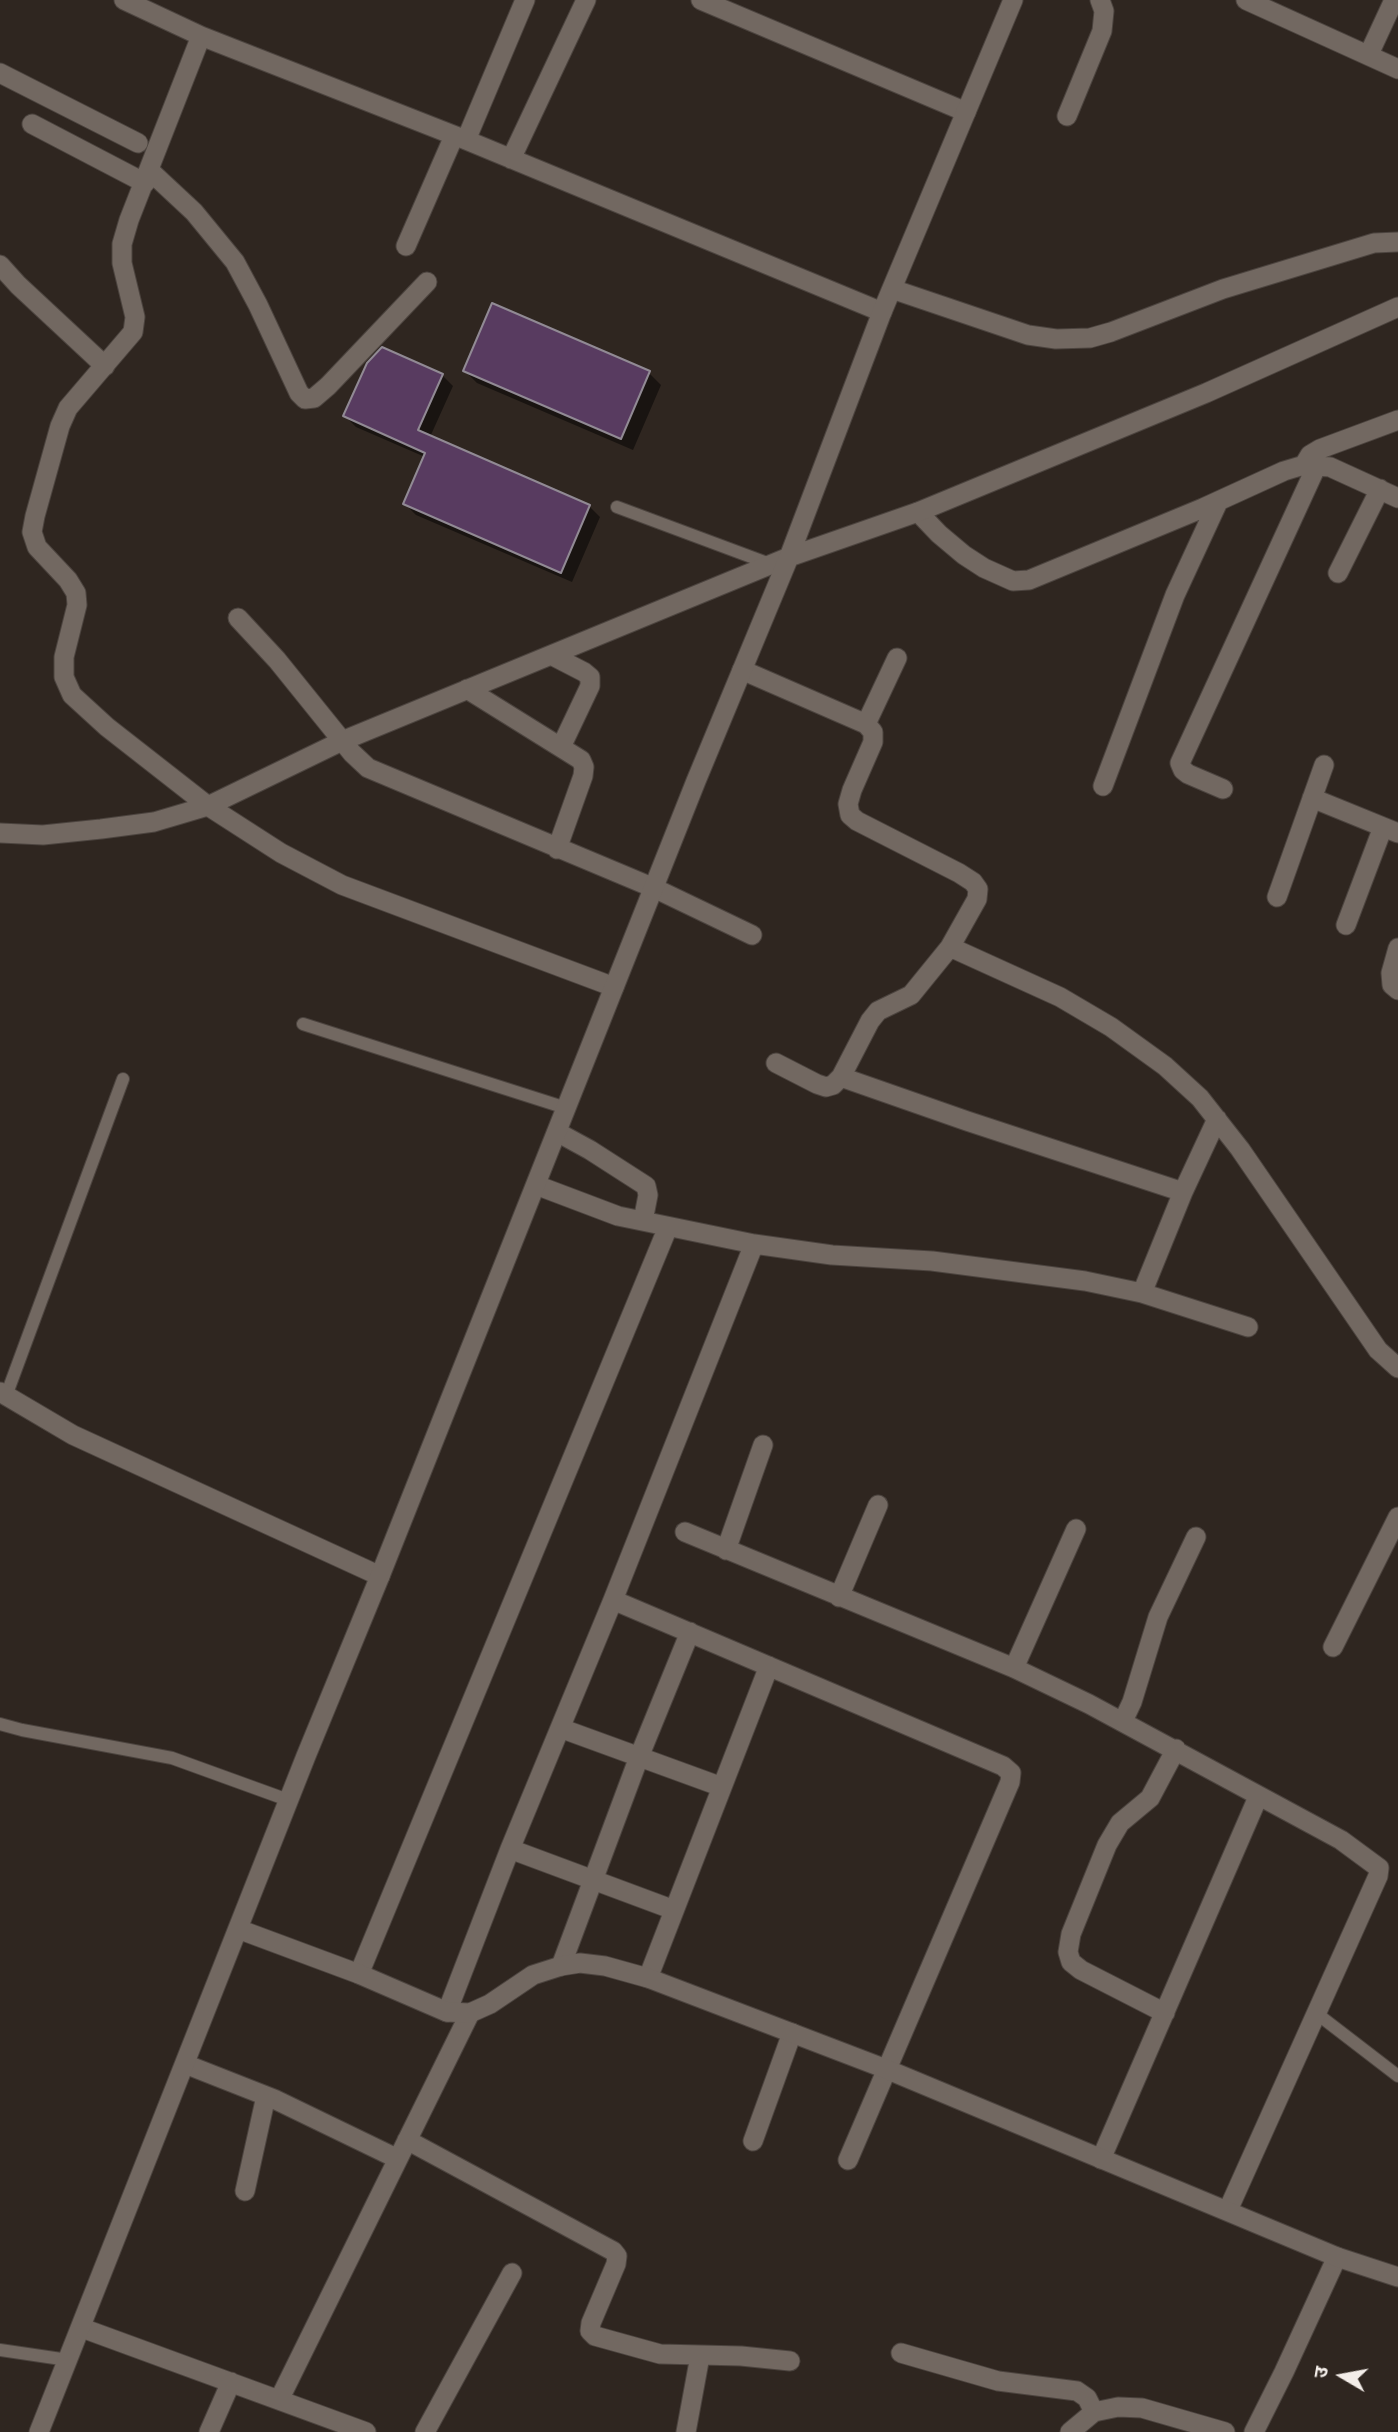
<!DOCTYPE html>
<meta charset="utf-8">
<style>
body{margin:0}
#map{position:relative;width:1398px;height:2432px;overflow:hidden;background:#2f2620;font-family:"Nunito Sans","Noto Sans Devanagari",sans-serif}
canvas{display:block}
.north{position:absolute;left:1307px;top:2341px;width:70px;height:70px;-webkit-text-stroke:5px #2f2620;paint-order:stroke;rotate:280deg;font-size:19px;font-weight:700;line-height:28px;text-align:center;color:#f3ede9}
.north::after{content:'';display:block;margin:auto;width:24px;height:32px;background:#f3ede9;clip-path:polygon(50% 0,100% 100%,50% 72%,0 100%)}
</style>
<div id="map">
<canvas width="1398" height="2432"></canvas>
<div class="north">उ</div>
</div>
<script>
const g = document.querySelector('canvas').getContext('2d');
g.lineJoin = 'round';
function paint(path, color) { g.fillStyle = color; g.fill(path, 'evenodd'); }
const shape = rows => new Path2D(rows.map(r => 'M' + r).join(''));
function trace(path, color, width, dash) { g.strokeStyle = color; g.lineWidth = width; g.lineCap = dash ? 'butt' : 'round'; g.setLineDash(dash || []); g.stroke(path); }
paint(shape([
 [465,371,649,373,661,385,633,450,477,383],
 [442,375,453,386,430,437,589,506,600,517,572,582,416,515,405,504,425,457,356,427,345,416]
]), '#0007');
const building = shape([
 [492,303,650,371,621,439,463,371,492,303],
 [382,347,443,374,418,430,590,505,561,573,403,504,425,453,343,416,367,363,382,347]
]);
paint(building, '#583b60');
trace(building, '#918a94', 2);
const service = shape([
 [617,507,770,564],
 [303,1024,566,1108],
 [6,1396,123,1079],
 [0,1724,22,1730,172,1758,288,1800],
 [1316,2013,1398,2076],
 [0,2350,68,2360]
]);
const minor = shape([
 [124,0,201,36,466,140,882,312],
 [701,0,966,112],
 [1246,0,1398,69],
 [201,36,129,220,122,244,122,263,135,317,133,332,68,408,60,426,35,516,32,532,37,547,68,580,76,593,77,605,64,657,64,677,72,695,107,727,208,806,281,853,342,885,614,987],
 [1369,54,1394,0],
 [0,73,138,143],
 [1067,116,1102,31,1104,11,1100,0],
 [32,124,145,183],
 [466,140,525,0],
 [511,159,586,0],
 [150,171,194,212,235,262,258,305,299,393,305,399,314,398,328,386,427,282],
 [406,246,454,136],
 [0,265,18,285,105,366],
 [1304,465,1310,455,1320,449,1398,420],
 [918,512,939,534,964,555,984,568,1013,581,1029,580,1203,508,1284,471,1304,465,1330,467,1398,498],
 [1338,573,1380,489],
 [238,618,277,660,352,753,368,768,654,888,752,935],
 [551,655,584,672,590,677,590,686,561,747],
 [742,670,866,724,873,732,873,742,852,790,848,804,850,815,857,821,959,873,973,882,978,889,977,899,950,947,911,995,878,1011,870,1021,841,1077,833,1085,826,1087,817,1084,776,1063],
 [467,689,581,760,584,767,583,776,557,849],
 [866,724,897,658],
 [1103,786,1175,595,1218,502],
 [1223,789,1188,774,1183,770,1180,763,1317,465],
 [1312,798,1398,833],
 [0,833,43,835,101,829,154,822,208,806,342,741,789,557],
 [1277,897,1324,765],
 [1346,925,1383,827],
 [950,947,1060,997,1111,1027,1165,1066,1200,1098,1240,1149,1378,1350,1398,1368],
 [1398,948,1391,973,1392,985,1398,990],
 [841,1077,967,1121,1183,1192],
 [557,1132,590,1150,646,1186,648,1195,643,1221],
 [536,1185,618,1216,754,1244,832,1255,932,1261,1085,1281,1142,1293,1248,1327],
 [1142,1293,1183,1192,1217,1119],
 [0,1392,73,1435,380,1576],
 [685,1532,1014,1668,1089,1704,1341,1840,1379,1868,1378,1876,1228,2210],
 [726,1550,763,1445],
 [839,1597,878,1505],
 [613,1600,1003,1766,1011,1773,1010,1782,848,2160],
 [1333,1647,1398,1517],
 [1014,1668,1076,1529],
 [1123,1721,1132,1702,1158,1617,1196,1537],
 [560,1728,722,1787],
 [510,1849,674,1910],
 [561,1966,639,1757,690,1632],
 [359,1974,668,1227],
 [648,1978,769,1666],
 [447,2012,510,1849,613,1600,754,1244],
 [1165,2013,1081,1970,1071,1962,1068,1952,1071,1934,1107,1845,1120,1823,1150,1798,1176,1749],
 [185,2064,274,2099,398,2159],
 [407,2140,613,2251,617,2256,616,2264,591,2323,590,2331,595,2336,660,2354,741,2356,790,2361],
 [753,2141,792,2033],
 [1101,2159,1258,1797],
 [245,2191,266,2096],
 [82,2328,366,2432],
 [901,2353,998,2381,1077,2391,1087,2398,1094,2412],
 [279,2400,470,2013],
 [209,2432,231,2382],
 [425,2432,512,2273],
 [686,2432,700,2356],
 [1070,2432,1094,2412,1118,2407,1142,2408,1225,2432],
 [1254,2432,1284,2372,1337,2257]
]);
const tertiary = shape([
 [892,289,1028,335,1056,339,1090,338,1111,332,1223,289,1374,243,1398,242],
 [789,557,918,512,1206,393,1398,307],
 [238,1929,359,1974,447,2012,470,2013,490,2004,533,1975,561,1966,580,1963,605,1966,648,1978,886,2069,1337,2257,1398,2277],
 [39,2432,306,1756,380,1576,696,781,789,557,882,312,1013,0]
]);
trace(service, '#4c443f', 14);
trace(minor, '#4c443f', 21);
trace(tertiary, '#4c443f', 21);
trace(service, '#726861', 12);
trace(minor, '#726861', 19);
trace(tertiary, '#726861', 19);
</script>
